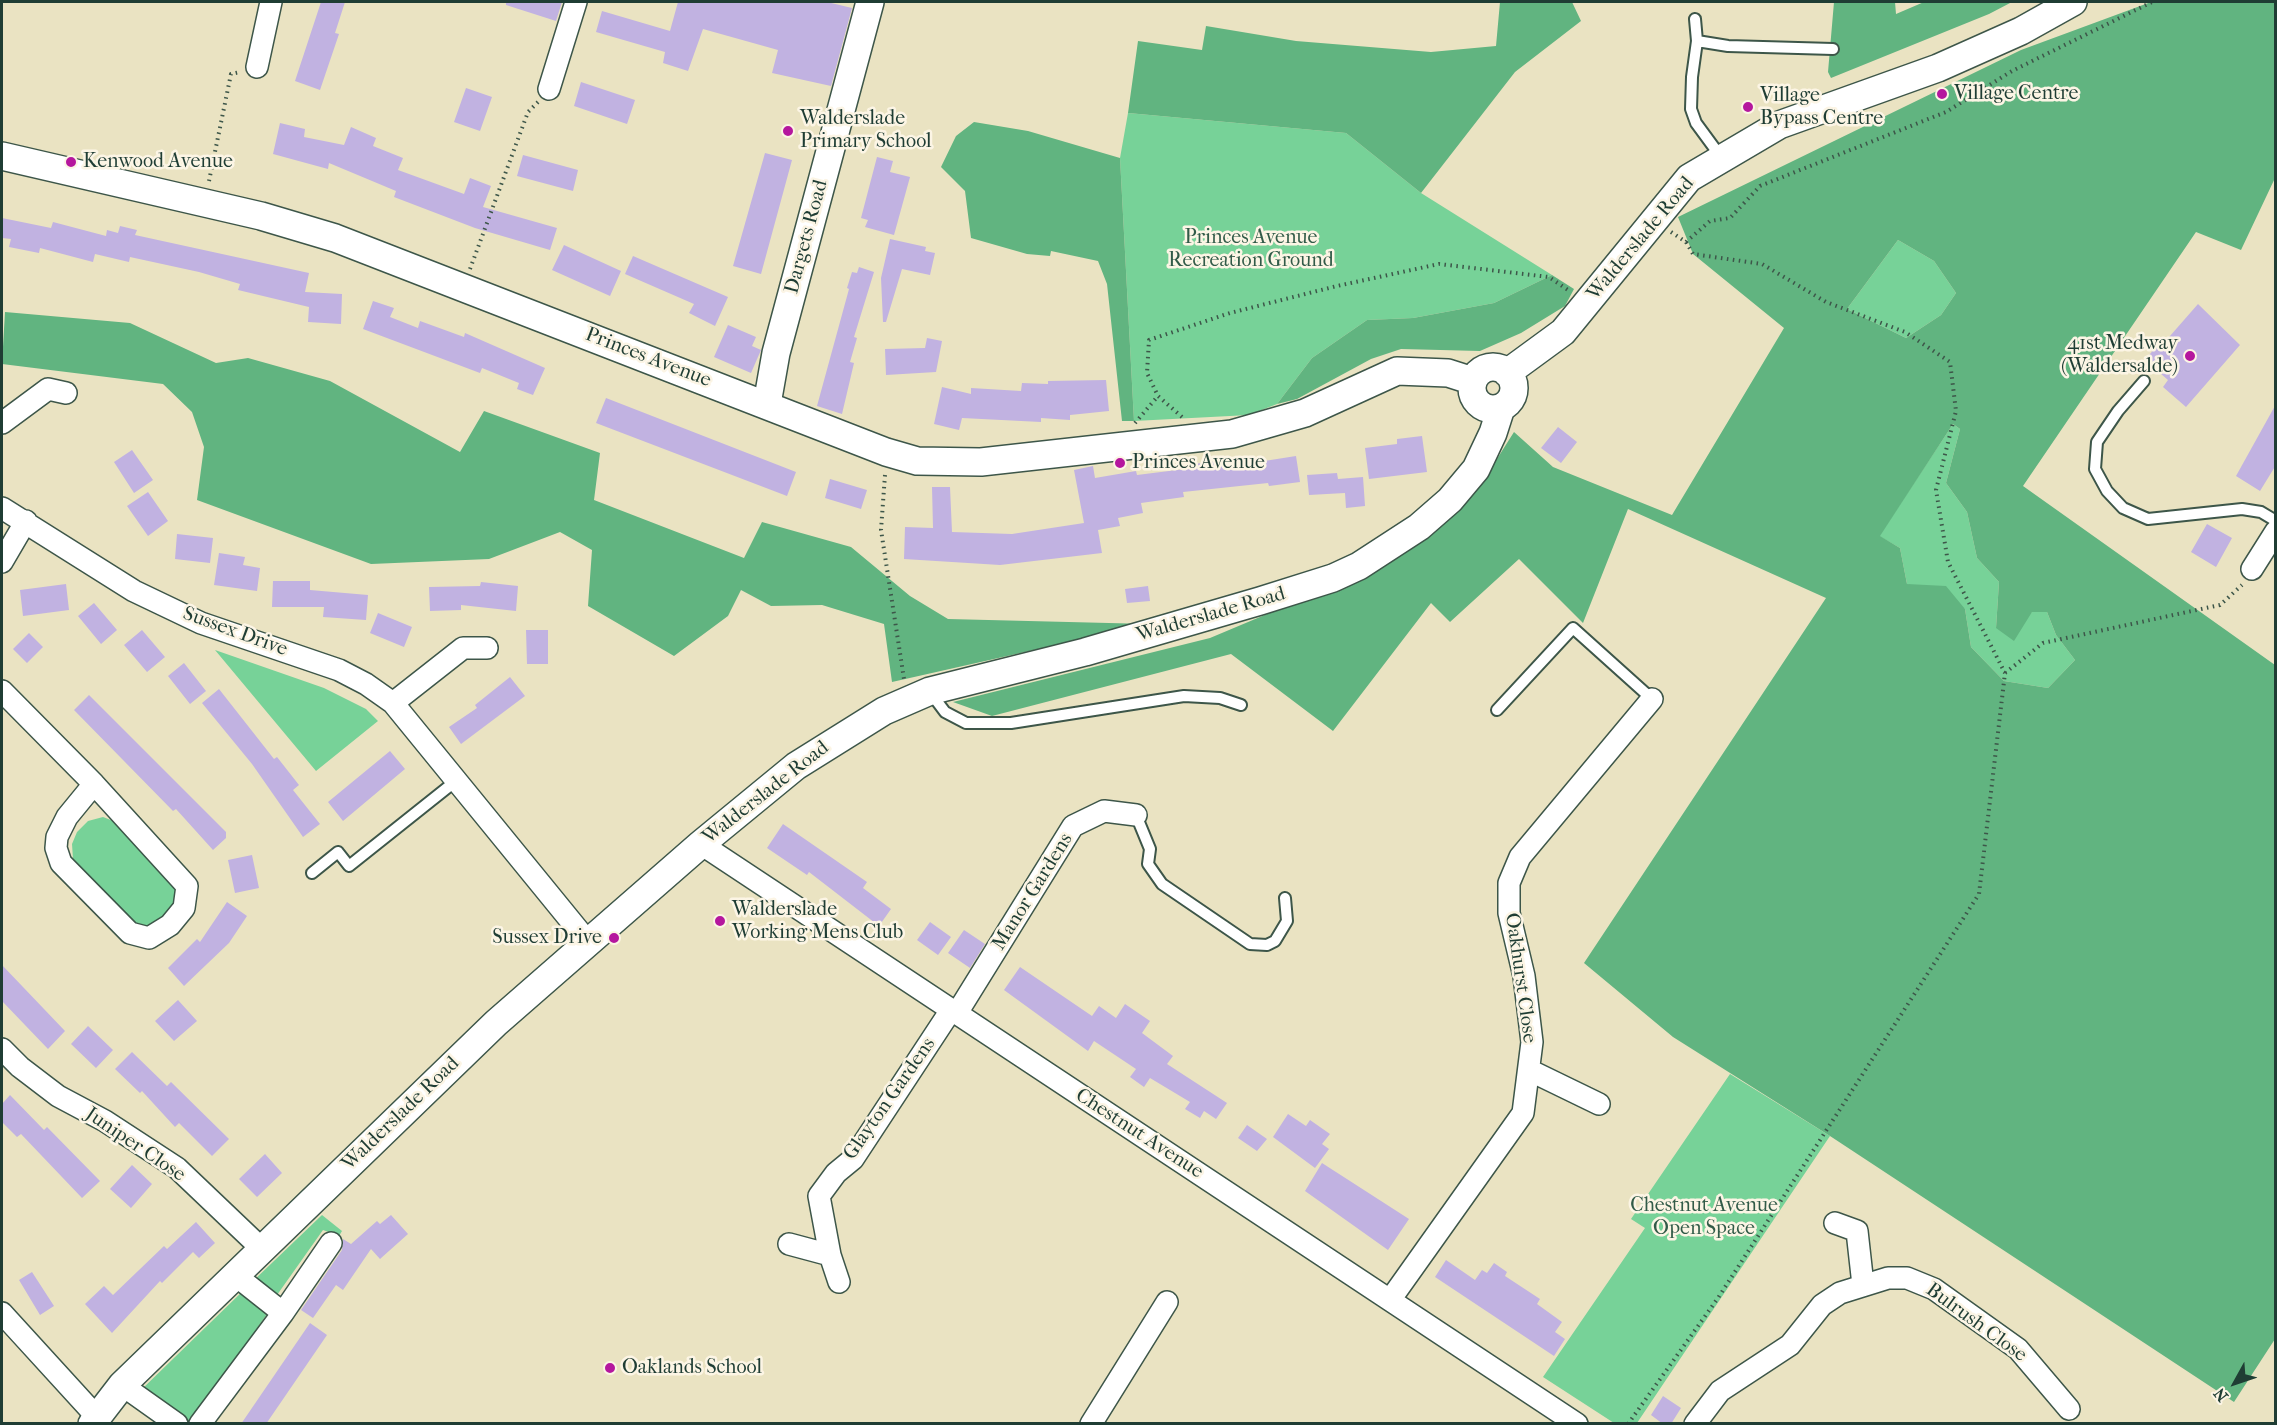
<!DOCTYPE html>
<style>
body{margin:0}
#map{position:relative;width:2277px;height:1425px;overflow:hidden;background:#eae3c2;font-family:"IM FELL French Canon",serif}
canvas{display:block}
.frame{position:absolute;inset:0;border:3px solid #1f3d34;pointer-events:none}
.north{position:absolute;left:2205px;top:1353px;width:60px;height:60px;-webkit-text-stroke:4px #fcf5e5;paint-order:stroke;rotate:230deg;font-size:16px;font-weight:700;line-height:24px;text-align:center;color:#1f3d34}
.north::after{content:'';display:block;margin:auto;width:21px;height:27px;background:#1f3d34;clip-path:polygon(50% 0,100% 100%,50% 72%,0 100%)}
</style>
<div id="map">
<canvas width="2277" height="1425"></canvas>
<div class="frame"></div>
<div class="north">N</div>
</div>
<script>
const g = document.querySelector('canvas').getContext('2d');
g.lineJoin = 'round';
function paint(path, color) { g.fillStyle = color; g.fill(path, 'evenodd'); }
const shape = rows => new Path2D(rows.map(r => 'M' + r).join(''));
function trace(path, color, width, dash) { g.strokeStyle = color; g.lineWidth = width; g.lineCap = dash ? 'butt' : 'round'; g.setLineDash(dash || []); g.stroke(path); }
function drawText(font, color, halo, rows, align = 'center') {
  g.font = font + ' "IM FELL French Canon",serif'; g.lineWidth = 5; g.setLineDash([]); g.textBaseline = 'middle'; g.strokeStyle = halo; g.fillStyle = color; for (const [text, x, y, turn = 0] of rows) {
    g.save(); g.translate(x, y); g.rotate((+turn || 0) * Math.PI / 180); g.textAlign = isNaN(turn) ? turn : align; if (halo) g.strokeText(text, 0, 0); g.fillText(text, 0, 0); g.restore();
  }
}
paint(shape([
 [1128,113,1346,133,1421,193,1552,275,1494,303,1413,318,1367,320,1312,358,1277,404,1249,415,1134,421,1120,158],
 [1898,240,1934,261,1956,293,1941,315,1906,338,1847,309],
 [1953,424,1960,429,1946,483,1967,512,1977,558,1999,582,1996,628,2032,612,2047,612,2056,635,2075,660,2048,688,2004,681,1971,647,1965,609,1907,584,1900,548,1879,536],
 [215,650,324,688,366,709,378,721,316,771],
 [103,817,116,822,180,891,180,900,151,930,134,927,85,878,73,859,72,844,77,832,88,821],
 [1730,1074,1830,1136,1637,1423,1614,1423,1543,1377,1645,1228,1631,1219],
 [322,1215,342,1231,339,1236,323,1230,277,1295,251,1283],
 [246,1288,268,1310,267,1314,191,1423,186,1423,140,1391]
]), '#77d298');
paint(shape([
 [1500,2,1572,2,1581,21,1515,72,1421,193,1346,133,1128,113,1138,41,1202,50,1206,26,1296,41,1431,52,1496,46],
 [1834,2,1895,2,1896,14,1924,2,2012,2,1989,14,1831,78,1828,72],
 [2151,2,2275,2,2275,178,2241,250,2196,232,2023,486,2275,665,2275,1339,2234,1402,1830,1136,1673,1037,1584,963,1826,598,1628,509,1583,623,1519,559,1450,622,1431,603,1333,731,1231,654,992,716,953,702,1210,638,1391,562,1462,503,1488,473,1514,432,1553,467,1672,515,1784,328,1693,254,1678,217,2021,50],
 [1898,240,1934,261,1956,293,1941,315,1906,338,1847,309],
 [1953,424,1960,429,1946,483,1967,512,1977,558,1999,582,1996,628,2014,641,2032,612,2047,612,2056,635,2075,660,2048,688,2004,681,1971,647,1965,609,1946,586,1907,584,1900,548,1880,536],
 [974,122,1028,131,1120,158,1134,421,1122,421,1107,284,1098,261,1051,251,1050,256,1027,254,971,238,965,191,941,167,956,136],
 [1552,275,1574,289,1565,306,1521,333,1480,351,1401,349,1371,359,1297,399,1277,404,1312,358,1367,320,1413,318,1494,303],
 [5,312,130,323,216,363,248,358,330,381,460,452,484,411,600,453,594,500,744,558,762,522,851,547,910,596,948,619,1149,624,892,682,884,624,822,605,771,606,741,590,728,616,674,656,588,606,592,550,560,532,489,559,371,564,197,500,204,447,192,412,163,384,2,364]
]), '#61b480');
paint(shape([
 [321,2,345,2,335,33,339,34,320,90,295,81],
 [506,2,562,2,556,21,506,5],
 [678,2,827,2,852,8,831,86,772,73,778,50,703,29,688,71,663,63,665,52,596,32,602,11,670,31],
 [581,82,635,100,627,124,574,106],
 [466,88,492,97,480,131,454,122],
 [280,123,305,129,304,137,344,145,351,127,376,138,373,146,403,158,398,170,464,194,470,178,491,186,483,207,557,228,550,250,475,228,394,197,396,191,329,163,328,169,273,154],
 [765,153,792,160,761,274,733,266],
 [523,155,578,170,573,191,517,176],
 [877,157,893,161,890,172,910,177,894,235,865,227,868,220,861,218],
 [2,218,51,228,53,222,106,236,107,230,118,233,120,226,137,230,135,235,309,273,305,292,342,294,341,324,308,322,309,307,238,290,240,284,199,272,130,257,129,262,95,254,93,262,40,248,39,253,9,247,11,239,2,238],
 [890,239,926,247,925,251,935,253,930,275,902,269,886,322,883,322,881,278],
 [564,245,621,271,610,296,552,270],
 [633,256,728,297,715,326,689,313,694,304,625,274],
 [859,267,874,272,854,337,857,338,850,362,854,363,842,414,817,406,849,289,847,288,852,272,857,273],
 [373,301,394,308,390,317,418,328,420,321,464,337,465,333,545,368,533,395,517,389,519,383,482,368,480,373,363,329],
 [2198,304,2240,345,2186,407,2163,387,2168,380,2145,360,2160,342,2163,344],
 [728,325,756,337,752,346,761,350,751,373,714,357],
 [927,338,942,341,936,372,886,375,885,349,925,348],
 [1106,380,1109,411,1070,415,1070,420,1041,418,1041,422,962,418,959,430,934,424,942,387,971,394,971,388,1021,391,1022,383,1048,384,1048,381],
 [606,398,796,472,787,496,596,423],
 [2276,404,2276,465,2260,491,2236,476],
 [1558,427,1577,442,1561,463,1541,448],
 [1422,436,1427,472,1369,479,1365,448,1397,444,1397,439],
 [132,450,153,480,134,493,114,462],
 [1296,456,1300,482,1269,486,1268,483,1183,492,1184,497,1141,503,1143,513,1118,518,1120,526,1098,530,1102,553,1000,565,904,559,905,527,933,528,932,487,950,487,952,532,1012,534,1084,523,1074,470,1093,466,1095,478,1136,471,1137,475,1185,469,1185,465,1217,461,1217,463,1258,457,1258,462],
 [1337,473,1338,479,1363,477,1365,506,1346,508,1345,493,1309,495,1307,475],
 [830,479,867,490,861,509,825,498],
 [148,492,168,521,148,536,127,506],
 [2207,524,2232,538,2216,567,2191,552],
 [177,534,213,538,210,563,175,559],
 [219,553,245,557,243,565,260,568,257,591,214,585],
 [273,581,310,581,310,590,368,595,366,620,323,617,324,607,272,607],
 [481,582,518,586,516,611,461,605,461,610,430,611,429,587,480,586],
 [66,584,69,610,23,616,20,590],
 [1148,586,1150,601,1127,603,1125,589],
 [94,603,117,630,101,644,78,616],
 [378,613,412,627,404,647,370,633],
 [142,630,165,657,147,672,124,645],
 [526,630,548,630,548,664,527,664],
 [29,633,43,647,27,663,13,649],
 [184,663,206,691,190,704,168,676],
 [510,677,525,696,461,744,449,727,477,708,475,705],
 [219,689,274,759,277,757,299,785,293,790,320,824,303,837,252,764,202,703],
 [89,695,226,832,226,838,213,850,176,809,173,811,74,710],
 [390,751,405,769,343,821,328,802],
 [783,824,867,882,863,888,891,909,879,926,809,872,807,875,767,848],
 [252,855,259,888,235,893,228,860],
 [227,902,247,916,229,943,184,986,168,968,197,939,200,942],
 [930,922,951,937,938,955,917,940],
 [964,930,985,944,970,968,948,953],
 [2,965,65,1031,48,1049,2,1001],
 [1020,967,1092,1016,1099,1006,1116,1018,1125,1004,1150,1021,1142,1033,1173,1056,1167,1064,1227,1103,1216,1119,1204,1111,1200,1118,1185,1109,1190,1102,1150,1078,1144,1087,1130,1077,1136,1069,1094,1041,1088,1051,1004,990],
 [178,1000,197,1021,174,1041,155,1021],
 [88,1026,113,1050,96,1068,71,1044],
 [132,1052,167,1086,171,1082,229,1139,212,1156,179,1123,175,1127,142,1091,140,1093,115,1069],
 [10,1095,44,1130,47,1127,100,1181,82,1198,21,1134,17,1137,2,1122,2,1104],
 [1288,1114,1306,1126,1310,1120,1330,1134,1322,1144,1329,1149,1315,1168,1273,1137],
 [1247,1125,1267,1139,1257,1151,1238,1138],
 [265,1154,282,1173,257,1197,239,1179],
 [1322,1163,1409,1219,1388,1250,1305,1191],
 [132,1165,152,1184,131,1208,110,1189],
 [391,1215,408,1234,380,1259,371,1249,343,1290,336,1285,313,1318,301,1310,342,1250,343,1239,351,1244,377,1221,380,1224],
 [196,1222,215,1243,199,1258,193,1252,162,1283,160,1281,112,1333,85,1304,104,1286,113,1295,164,1246,167,1249],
 [1446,1260,1475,1280,1482,1270,1487,1273,1494,1263,1507,1272,1505,1276,1540,1299,1537,1304,1562,1322,1555,1332,1565,1339,1554,1356,1435,1277],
 [32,1272,54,1306,40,1315,19,1280],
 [310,1323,327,1335,266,1424,241,1424],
 [1663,1396,1681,1408,1671,1424,1663,1424,1651,1415]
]), '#c1b2e1');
const service = shape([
 [1695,19,1697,41,1692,77,1691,109,1696,123,1721,157],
 [1697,41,1728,46,1833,49],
 [2144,381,2118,411,2097,442,2095,469,2107,491,2123,508,2148,519,2242,509,2261,512,2276,521],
 [930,692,945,712,966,723,1011,723,1184,696,1220,698,1241,705],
 [1497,710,1573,628,1652,699],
 [1136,815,1150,849,1148,864,1162,884,1250,944,1267,945,1275,941,1287,921,1285,898],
 [312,873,338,852,349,866,457,780]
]);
const minor = shape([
 [257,67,271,2],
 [549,89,576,2],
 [2,423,48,389,66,393],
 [2,508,134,591,201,623,339,670,366,684,393,703,588,942],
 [2,562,26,521],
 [2252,569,2276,531],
 [2,691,94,784,187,886,184,908,170,925,149,938,130,933,61,863,56,848,57,837,67,817,94,784],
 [393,703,463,648,487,648],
 [701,844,1577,1424],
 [957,1013,1073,826,1104,811,1136,815],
 [2,1049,20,1067,58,1096,105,1121,177,1168,262,1249],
 [1529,1070,1599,1104],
 [1835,1223,1857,1231,1863,1285],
 [789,1244,830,1255,839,1282],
 [830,1255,819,1196,836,1173,853,1159,951,1010],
 [235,1275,283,1313],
 [1390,1300,1523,1113,1532,1042,1524,976,1509,913,1509,883,1520,857,1652,699],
 [2,1313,96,1416],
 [122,1385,177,1424],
 [200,1424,283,1313,331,1243],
 [1091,1424,1167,1302],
 [1695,1424,1720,1391,1790,1345,1822,1305,1840,1293,1888,1278,1907,1278,1934,1289,2018,1349,2069,1409]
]);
const tertiary = shape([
 [2,156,261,216,335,238,886,452,917,461,981,462,1232,434,1305,413,1397,371,1448,373,1473,381],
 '1472 388a21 21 0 1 1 42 0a21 21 0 1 1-42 0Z',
 [1507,373,1563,332,1689,178,1779,125,1938,68,2021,31,2073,2],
 [767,404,776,353,870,2],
 [92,1424,122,1385,496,1023,701,844,796,766,884,711,930,691,1085,652,1260,601,1333,578,1359,566,1419,527,1450,500,1476,469,1493,433,1501,408]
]);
trace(service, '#3d5649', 14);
trace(minor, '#3d5649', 24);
trace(tertiary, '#3d5649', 30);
trace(shape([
 [209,181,231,74,240,72],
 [1671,232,1686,242,1710,221,1730,218,1760,186,1946,112,2012,71,2152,2],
 [470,269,528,112,538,102],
 [1182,417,1158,396,1147,373,1149,340,1230,313,1337,286,1439,264,1549,277,1568,290],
 [1135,423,1158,396],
 [885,475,881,530,904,679],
 [2005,673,2043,643,2220,605,2242,585],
 [1628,1424,1718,1298,1979,894,2005,673,1948,562,1936,490,1956,411,1950,362,1905,332,1826,302,1762,264,1693,254,1686,242]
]), '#3d5649', 4, [1.5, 4.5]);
trace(service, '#fff', 10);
trace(minor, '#fff', 21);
trace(tertiary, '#fff', 27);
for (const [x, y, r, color] of [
 [1942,94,6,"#b5179e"],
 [1748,107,6,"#b5179e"],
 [788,131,6,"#b5179e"],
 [71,162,6,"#b5179e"],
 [2190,356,6,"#b5179e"],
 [1120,463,6,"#b5179e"],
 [720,921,6,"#b5179e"],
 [614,938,6,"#b5179e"],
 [610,1368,6,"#b5179e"]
]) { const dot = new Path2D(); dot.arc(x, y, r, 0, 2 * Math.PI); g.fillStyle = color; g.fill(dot); trace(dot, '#fcf5e5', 2); }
drawText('20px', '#1f3d34', '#fcf5e5', [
 ["Village Centre",1954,94],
 ["Village",1760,96],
 ["Bypass Centre",1760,119],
 ["Walderslade",800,119],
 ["Primary School",800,142],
 ["Kenwood Avenue",83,162],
 ["41st Medway",2178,344,"right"],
 ["(Waldersalde)",2178,367,"right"],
 ["Princes Avenue",1132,463],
 ["Walderslade",732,910],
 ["Working Mens Club",732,933],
 ["Sussex Drive",602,938,"right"],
 ["Oaklands School",622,1368]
], 'left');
drawText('20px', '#1f3d34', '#fcf5e5', [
 ["Dargets Road",807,237,-75],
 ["Walderslade Road",1641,239,-50],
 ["Princes Avenue",648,358,21],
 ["Walderslade Road",1211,615,-16],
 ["Sussex Drive",235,632,20],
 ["Walderslade Road",766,793,-38],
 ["Manor Gardens",1033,892,-58],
 ["Oakhurst Close",1520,978,82],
 ["Glayton Gardens",890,1099,-55],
 ["Walderslade Road",401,1114,-44],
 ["Chestnut Avenue",1139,1134,33],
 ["Juniper Close",135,1145,34],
 ["Bulrush Close",1976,1323,36]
]);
drawText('20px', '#315b48', '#fcf5e5', [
 ["Princes Avenue",1251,238],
 ["Recreation Ground",1251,261],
 ["Chestnut Avenue",1704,1206],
 ["Open Space",1704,1229]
]);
</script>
